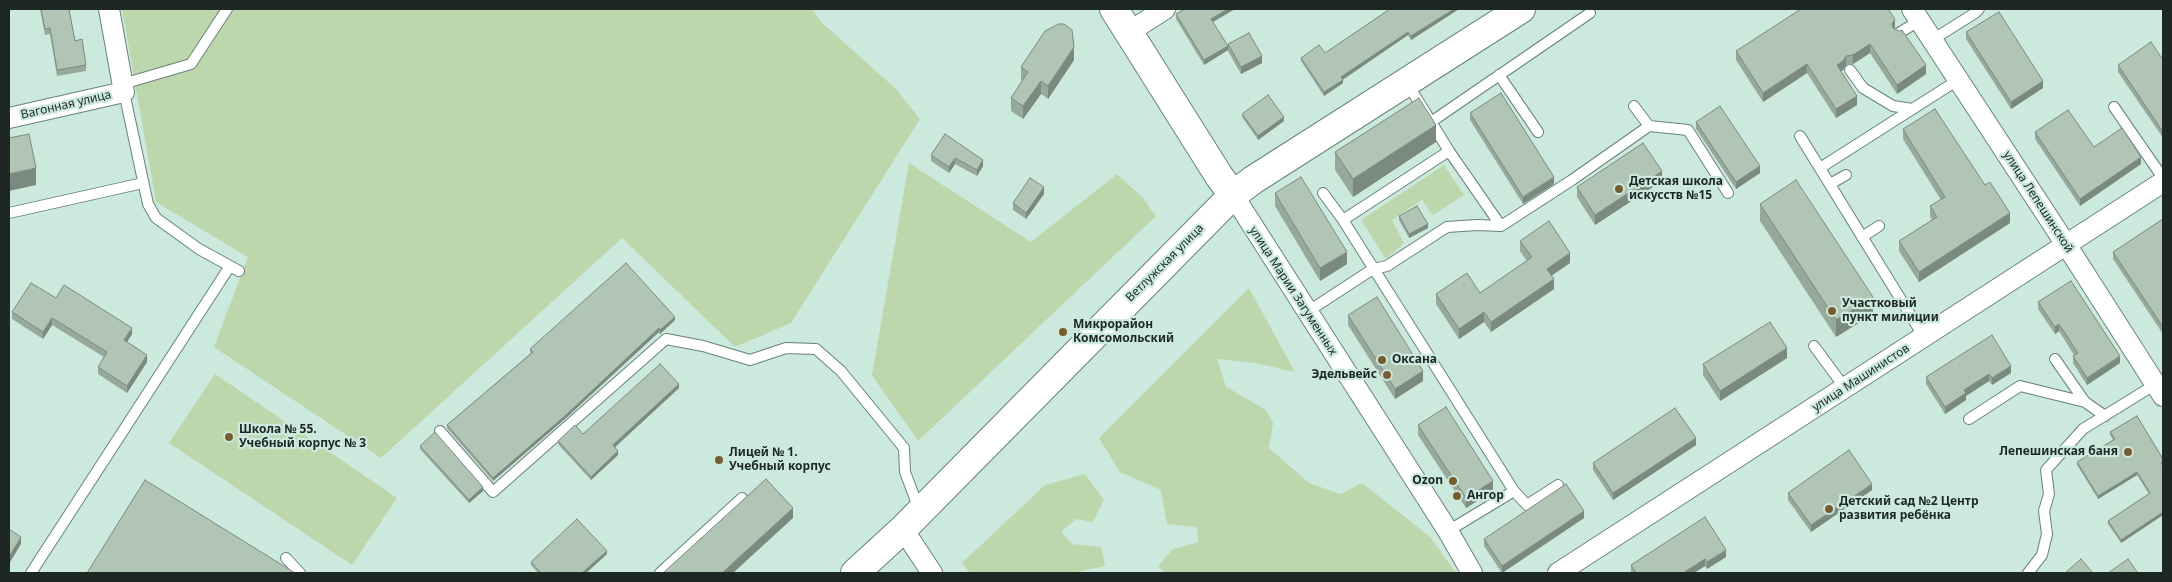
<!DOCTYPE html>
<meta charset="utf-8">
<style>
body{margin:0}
#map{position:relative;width:2172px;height:582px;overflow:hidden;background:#cce9de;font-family:"Noto Sans",sans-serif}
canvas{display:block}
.frame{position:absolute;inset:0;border:10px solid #1d2824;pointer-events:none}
</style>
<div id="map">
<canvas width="2172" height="582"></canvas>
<div class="frame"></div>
</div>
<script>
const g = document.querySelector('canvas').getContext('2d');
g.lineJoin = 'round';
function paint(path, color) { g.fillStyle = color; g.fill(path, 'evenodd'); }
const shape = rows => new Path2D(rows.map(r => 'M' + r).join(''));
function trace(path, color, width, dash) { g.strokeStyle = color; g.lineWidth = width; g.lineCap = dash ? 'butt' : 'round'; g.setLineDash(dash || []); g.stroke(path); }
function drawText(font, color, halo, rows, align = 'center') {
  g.font = font + ' "Noto Sans",sans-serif'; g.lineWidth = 4.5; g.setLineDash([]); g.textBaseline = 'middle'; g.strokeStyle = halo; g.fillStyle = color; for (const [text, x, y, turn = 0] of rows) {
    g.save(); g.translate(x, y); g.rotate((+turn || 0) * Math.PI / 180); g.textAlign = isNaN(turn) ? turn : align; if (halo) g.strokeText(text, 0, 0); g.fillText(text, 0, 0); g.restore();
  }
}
paint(shape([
 [122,9,812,9,821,22,896,89,920,119,791,323,735,347,622,238,381,458,214,347,248,257,156,202],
 [909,163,1031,242,1117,174,1143,198,1156,216,918,441,872,375],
 [1444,165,1464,195,1433,215,1422,200,1392,220,1404,243,1386,259,1361,220],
 [1249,288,1295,372,1255,363,1217,359,1226,387,1266,410,1273,423,1269,448,1309,483,1340,494,1362,483,1430,537,1456,573,1165,573,1158,566,1173,549,1198,542,1197,527,1167,524,1161,490,1120,472,1099,438],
 [215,374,397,498,352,565,169,443],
 [1085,474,1104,500,1093,522,1076,519,1061,532,1072,544,1101,547,1105,566,1072,573,970,573,962,563,1045,485]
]), '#bcd7ab');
const lane = shape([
 [227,9,191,64,126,83,124,92,148,204,156,218,199,249,239,271],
 [1899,33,1919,21],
 [1932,40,1975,13,1979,9],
 [1850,70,1863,88,1893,106,1913,109],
 [1499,75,1538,132],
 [1407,83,1449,151,1501,226,1572,180,1649,126,1634,106],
 [2114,107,2163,178],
 [1431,122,1590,13],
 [1649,126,1688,130,1728,193],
 [1800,136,1924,337],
 [1820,168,1958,80],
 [1830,184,1846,175],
 [1323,193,1343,220,1514,491],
 [9,213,143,183],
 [1343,220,1449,151],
 [1862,237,1879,226],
 [1307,312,1373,269,1387,266,1447,227,1477,225,1501,226],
 [1814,346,1845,388],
 [2055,359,2085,402],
 [1969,419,2020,386,2085,402,2105,416],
 [440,431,493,492,666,339,703,346,750,360,786,348,816,349,841,371,904,448,905,472,919,509],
 [1448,531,1514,491,1527,505,1558,485],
 [286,558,300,573],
 [31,573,230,266],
 [660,573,742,498],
 [2028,573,2042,555,2047,534,2044,511,2049,494,2046,470,2083,429,2156,384]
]);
const street = shape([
 [1912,9,2078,263,2163,396],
 [1129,32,1165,9],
 [9,118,124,92,109,9],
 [1233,195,1448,531,1472,573],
 [903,529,932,573],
 [1558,573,2163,182]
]);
const secondary = shape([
 [1114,9,1219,176,1233,195],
 [855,573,903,529,1233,195,1253,180,1521,9]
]);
trace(lane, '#688278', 12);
trace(street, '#688278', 22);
trace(secondary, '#688278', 30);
trace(lane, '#fff', 10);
trace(street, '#fff', 20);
trace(secondary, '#fff', 28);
paint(shape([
 [40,9,69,9,75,41,86,65,86,71,57,76,50,34,45,35],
 [1185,9,1235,9,1213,22,1228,50,1204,65,1176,19,1176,14],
 [1390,9,1459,9,1411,40,1408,35,1343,79,1343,83,1324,96,1301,61,1301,58,1325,53],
 [1895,28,1894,29,1926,74,1897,94,1870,53,1853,64,1846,65,1843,70,1841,71,1857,105,1836,118,1807,73,1763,102,1736,60,1736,51],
 [1966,32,2043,88,2011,109,1966,39],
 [1228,44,1262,63,1241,74,1228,51],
 [1074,60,1048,99,1041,94,1023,119,1011,111,1011,98,1022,81,1021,80,1021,67],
 [2163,60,2163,138,2118,72,2118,65],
 [1470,113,1554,184,1523,204,1470,120],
 [1242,114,1284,121,1258,140,1242,117],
 [1696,122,1760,173,1736,189,1696,129],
 [1903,129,1985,185,2010,223,1919,282,1899,251,1899,241,1932,220,1930,216,1930,206,1941,200,1903,139],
 [2035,132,2094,147,2141,164,2080,206,2035,139],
 [945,134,983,166,977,176,955,164,949,173,931,161,931,155],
 [1436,142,1353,197,1335,170,1335,152],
 [1662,181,1595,225,1577,197,1577,187],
 [1275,193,1347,264,1320,281,1275,206],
 [1044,194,1026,219,1013,210,1013,203],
 [1760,204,1873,314,1836,337,1760,221],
 [1399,216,1428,228,1409,238,1399,220],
 [2163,219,2163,334,2113,259,2113,252],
 [1520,241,1570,263,1551,275,1554,289,1491,332,1484,322,1459,339,1436,304,1436,294,1480,293,1527,261,1520,251],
 [56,298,132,334,127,342,147,362,127,393,98,374,98,367,104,357,52,325,43,339,12,319,12,312],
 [2038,302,2120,363,2087,385,2073,363,2073,356,2074,355,2059,331,2055,334,2038,309],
 [1348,315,1423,381,1395,399,1348,325],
 [675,320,660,334,659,332,566,418,493,481,447,428,447,425,531,353,530,352,530,349],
 [1787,358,1720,401,1703,375,1703,364],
 [2011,373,1992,385,1989,381,1966,396,1966,400,1945,414,1926,384,1926,377],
 [679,388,615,447,618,455,591,480,558,444,558,441,583,434],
 [2137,416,2163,515,2121,543,2108,524,2108,521,2149,494,2137,475,2098,499,2077,465,2077,462,2113,440,2110,435,2110,432],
 [1418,425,1493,491,1466,508,1418,435],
 [1696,445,1613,500,1593,470,1593,463],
 [420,446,483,491,469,503,420,449],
 [1872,490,1811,532,1788,500,1788,493],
 [1584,518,1502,573,1484,546,1484,539],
 [607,554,586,573,538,573,531,565,531,562],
 [1726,557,1707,569,1705,566,1694,573,1632,573,1631,572,1631,565]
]), '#97a99b');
paint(shape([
 [1228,9,1235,9,1211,23,1211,19],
 [1454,9,1459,9,1411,40,1411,36],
 [1895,19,1895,28,1892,33,1892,24],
 [1408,32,1408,35,1341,81,1341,77],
 [1870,44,1870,53,1853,64,1853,55],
 [1228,46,1228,50,1204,65,1204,60],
 [1074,47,1074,60,1048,99,1048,86],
 [1262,56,1262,63,1241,74,1241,67],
 [1846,56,1846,65,1843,70,1837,74,1837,65],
 [1807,64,1807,73,1763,102,1763,93],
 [1926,65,1926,74,1897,94,1897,85],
 [1343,80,1343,83,1324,96,1324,92],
 [1041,81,1041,94,1023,119,1023,106],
 [2043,81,2043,88,2011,109,2011,102],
 [1857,96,1857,105,1836,118,1836,109],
 [1284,117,1284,121,1258,140,1258,136],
 [1436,125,1436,142,1353,197,1353,179],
 [2141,157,2141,164,2080,206,2080,199],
 [955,158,955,164,949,173,949,167],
 [983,160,983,166,977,176,977,170],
 [1760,166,1760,173,1736,189,1736,182],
 [36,168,36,185,9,191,9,174],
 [1662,171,1662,181,1595,225,1595,215],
 [1554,177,1554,184,1523,204,1523,197],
 [1044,187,1044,194,1026,219,1026,213],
 [2010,213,2010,223,1919,282,1919,272],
 [1428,224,1428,228,1409,238,1409,234],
 [1347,252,1347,264,1320,281,1320,268],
 [1570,253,1570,263,1547,279,1547,269],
 [1554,279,1554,289,1491,332,1491,322],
 [1873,297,1873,314,1836,337,1836,320],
 [1484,312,1484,322,1459,339,1459,329],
 [675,317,675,320,660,334,660,330],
 [52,318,52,325,43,339,43,332],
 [2059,324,2059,331,2055,334,2055,327],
 [132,328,132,334,124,347,124,340],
 [659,328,659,332,566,418,493,481,493,478],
 [1787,348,1787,358,1720,401,1720,391],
 [147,355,147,362,127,393,127,386],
 [2120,356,2120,363,2087,385,2087,378],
 [2011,366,2011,373,1992,385,1992,378],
 [1423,371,1423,381,1395,399,1395,389],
 [1989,374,1989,381,1966,396,1966,400,1945,414,1945,407,1964,390],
 [679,384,679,388,613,449,613,445],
 [1696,438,1696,445,1613,500,1613,493],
 [618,451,618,455,591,480,591,477],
 [2137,472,2137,475,2098,499,2098,496],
 [1493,481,1493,491,1466,508,1466,498],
 [1872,484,1872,490,1811,532,1811,525],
 [483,487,483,491,469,503,469,500],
 [793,508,793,518,733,573,722,573],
 [1584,511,1584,518,1502,573,1502,566],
 [2163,512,2163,515,2121,543,2121,540],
 [21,537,21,544,9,564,9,557],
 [1726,550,1726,557,1707,569,1707,562],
 [607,551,607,554,586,573,582,573],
 [1705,559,1705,566,1694,573,1683,573]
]), '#7b8a7e');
const building = shape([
 [41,9,69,9,75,41,82,39,86,65,57,70,50,28,45,29,41,9],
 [1185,9,1228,9,1211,19,1228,46,1204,60,1176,14,1185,9],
 [1390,9,1454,9,1411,36,1408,32,1341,77,1343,80,1324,92,1301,58,1319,45,1325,53,1390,9],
 [1801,9,1888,9,1895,19,1892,24,1893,28,1899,31,1902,30,1926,65,1897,85,1870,44,1853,55,1846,56,1843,61,1837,65,1857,96,1836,109,1807,64,1763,93,1736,51,1801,9],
 [1999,12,2043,81,2011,102,1966,32,1999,12],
 [1059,24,1064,24,1072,30,1074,47,1048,86,1041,81,1023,106,1011,98,1028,72,1021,67,1045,31,1059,24],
 [1249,33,1262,56,1241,67,1228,44,1249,33],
 [2151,42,2163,60,2163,132,2118,65,2151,42],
 [1501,93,1554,177,1523,197,1470,113,1501,93],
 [1268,95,1284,117,1258,136,1242,114,1268,95],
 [1419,98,1436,125,1353,179,1335,152,1419,98],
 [1720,106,1760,166,1736,182,1696,122,1720,106],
 [1935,109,1985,185,1990,182,2010,213,1919,272,1899,241,1937,217,1930,206,1945,197,1903,129,1935,109],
 [2068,110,2094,147,2122,128,2141,157,2080,199,2035,132,2068,110],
 [29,134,36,168,9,174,9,138,29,134],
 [945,134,983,160,977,170,955,158,949,167,931,155,945,134],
 [1643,143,1662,171,1595,215,1577,187,1643,143],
 [1301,177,1347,252,1320,268,1275,193,1301,177],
 [1030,178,1044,187,1026,213,1013,203,1030,178],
 [1796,180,1873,297,1836,320,1760,204,1796,180],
 [1417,206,1428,224,1409,234,1399,216,1417,206],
 [2163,219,2163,327,2113,252,2163,219],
 [1549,221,1570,253,1547,269,1554,279,1491,322,1484,312,1459,329,1436,294,1467,273,1480,293,1532,257,1520,241,1549,221],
 [626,263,675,317,660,330,659,328,566,415,493,478,447,425,533,352,530,349,626,263],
 [2071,281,2120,356,2087,378,2073,356,2078,353,2059,324,2055,327,2038,302,2071,281],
 [31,283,56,298,64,285,132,328,124,340,147,355,127,386,98,367,107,352,52,318,43,332,12,312,31,283],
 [1377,297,1423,371,1395,389,1348,315,1377,297],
 [1770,322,1787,348,1720,391,1703,364,1770,322],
 [1992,335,2011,366,1992,378,1989,374,1964,390,1966,393,1945,407,1926,377,1992,335],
 [660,364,679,384,613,445,618,451,591,477,558,441,575,425,583,434,660,364],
 [1446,407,1493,481,1466,498,1418,425,1446,407],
 [1675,408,1696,438,1613,493,1593,463,1675,408],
 [2137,416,2163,459,2163,462,2161,463,2163,466,2163,512,2121,540,2108,521,2150,493,2137,472,2098,496,2077,462,2115,439,2110,432,2137,416],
 [435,432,483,487,469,500,420,446,435,432],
 [1849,450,1872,484,1811,525,1788,493,1849,450],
 [766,479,793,508,722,573,663,573,766,479],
 [145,480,295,573,87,573,145,480],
 [1566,484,1584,511,1502,566,1484,539,1566,484],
 [1705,517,1726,550,1707,562,1705,559,1683,573,1636,573,1631,565,1705,517],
 [577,519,607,551,582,573,541,573,531,562,577,519],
 [9,529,21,537,9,557,9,529],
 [2081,559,2093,573,2065,573,2081,559],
 [2128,559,2138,573,2108,573,2128,559]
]);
paint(building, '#b0c5b4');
trace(building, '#7b8a7e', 1);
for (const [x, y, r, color] of [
 [1619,189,5,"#775c2e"],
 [1832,311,5,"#775c2e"],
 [1063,332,5,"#775c2e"],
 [1382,360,5,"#775c2e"],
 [1387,375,5,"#775c2e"],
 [229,437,5,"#775c2e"],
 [2128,452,5,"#775c2e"],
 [719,460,5,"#775c2e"],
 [1453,481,5,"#775c2e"],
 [1457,496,5,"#775c2e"],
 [1829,509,5,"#775c2e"]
]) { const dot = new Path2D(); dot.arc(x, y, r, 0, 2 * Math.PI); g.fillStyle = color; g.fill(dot); trace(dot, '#cce9de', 2); }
drawText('12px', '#1d2824', '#cce9de', [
 ["Вагонная улица",66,105,-13],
 ["улица Лепешинской",2038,202,57],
 ["Ветлужская улица",1165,263,-45],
 ["улица Марии Загуменных",1293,291,57],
 ["улица Машинистов",1861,378,-33]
]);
drawText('bold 12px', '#1d2824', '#cce9de', [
 ["Детская школа",1629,182],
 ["искусств №15",1629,196],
 ["Участковый",1842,304],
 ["пункт милиции",1842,318],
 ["Микрорайон",1073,325],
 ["Комсомольский",1073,339],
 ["Оксана",1392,360],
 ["Эдельвейс",1377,375,"right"],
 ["Школа № 55.",239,430],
 ["Учебный корпус № 3",239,444],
 ["Лепешинская баня",2118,452,"right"],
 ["Лицей № 1.",729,453],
 ["Учебный корпус",729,467],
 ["Ozon",1443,481,"right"],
 ["Ангор",1467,496],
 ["Детский сад №2 Центр",1839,502],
 ["развития ребёнка",1839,516]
], 'left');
</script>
